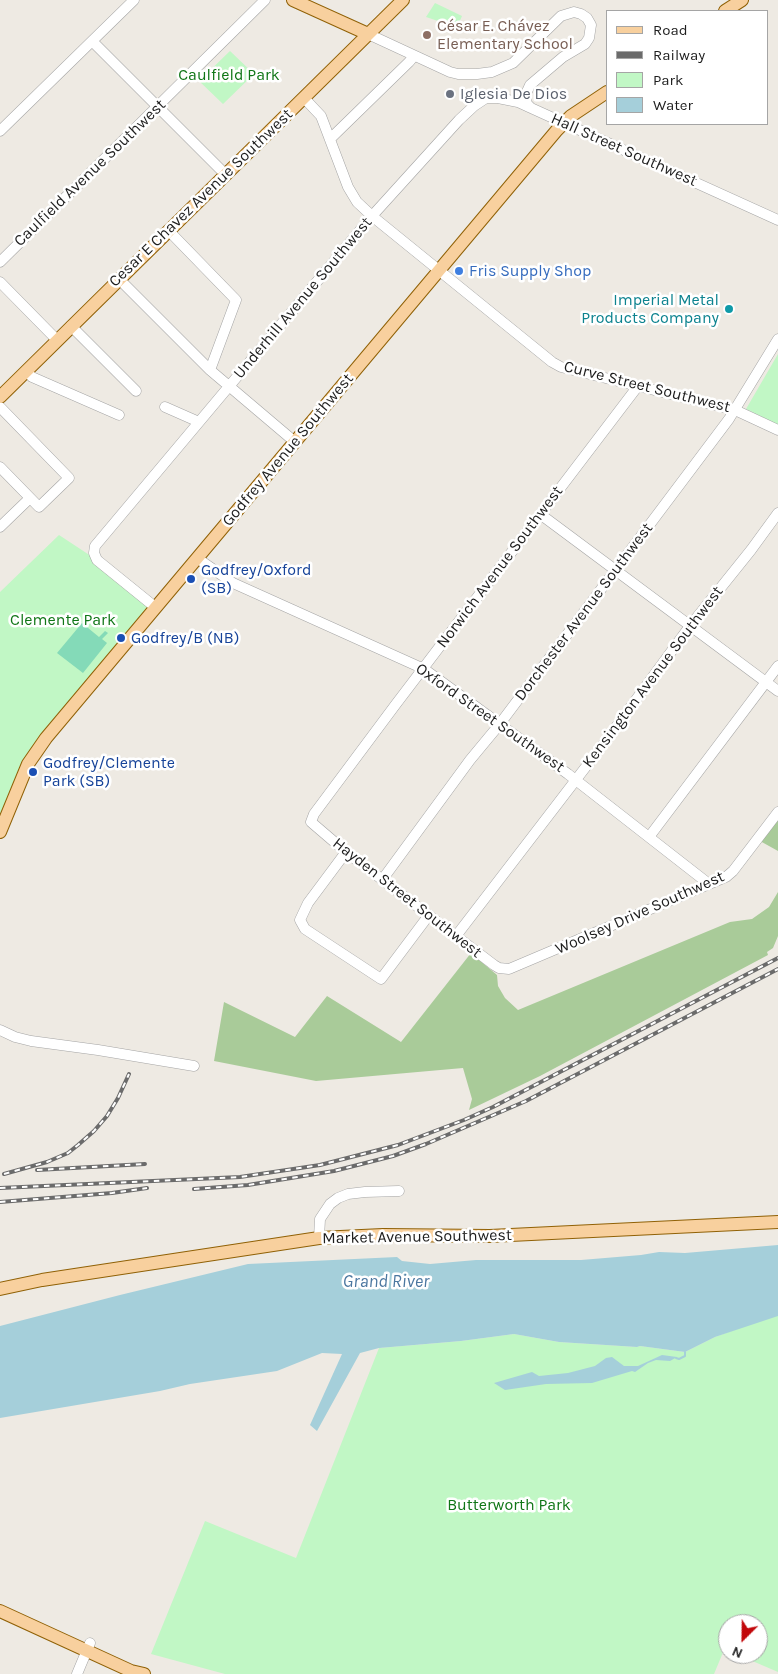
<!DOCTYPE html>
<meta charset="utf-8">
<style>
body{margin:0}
#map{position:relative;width:778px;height:1674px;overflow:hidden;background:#eeeae3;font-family:Karla,sans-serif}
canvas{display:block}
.legend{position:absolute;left:606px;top:10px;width:162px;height:115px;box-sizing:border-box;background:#fff;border:1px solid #a5a5a5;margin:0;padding:6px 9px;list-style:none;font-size:15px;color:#1d1d1d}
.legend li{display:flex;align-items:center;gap:10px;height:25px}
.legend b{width:25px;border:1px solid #a5a5a5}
.north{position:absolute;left:718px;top:1614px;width:50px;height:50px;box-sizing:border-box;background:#fff;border:1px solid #a5a5a5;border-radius:50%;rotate:203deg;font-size:14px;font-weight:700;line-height:20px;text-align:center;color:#1d1d1d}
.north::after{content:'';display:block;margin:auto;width:18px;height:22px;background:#c2080b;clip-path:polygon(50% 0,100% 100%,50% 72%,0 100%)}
</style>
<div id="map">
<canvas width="778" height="1674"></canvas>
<ul class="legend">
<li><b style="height:6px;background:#f8d09e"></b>Road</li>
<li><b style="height:6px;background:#6b6b6b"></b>Railway</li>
<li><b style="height:14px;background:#c1f7c5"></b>Park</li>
<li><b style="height:14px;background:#a5cfda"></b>Water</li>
</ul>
<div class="north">N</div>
</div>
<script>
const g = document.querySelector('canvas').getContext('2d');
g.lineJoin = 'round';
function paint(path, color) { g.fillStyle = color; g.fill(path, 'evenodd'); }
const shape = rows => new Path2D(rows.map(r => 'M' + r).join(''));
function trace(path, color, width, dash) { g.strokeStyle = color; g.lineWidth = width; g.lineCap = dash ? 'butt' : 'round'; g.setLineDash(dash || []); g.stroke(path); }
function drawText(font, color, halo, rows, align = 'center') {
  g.font = font + ' Karla,sans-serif'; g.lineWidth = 5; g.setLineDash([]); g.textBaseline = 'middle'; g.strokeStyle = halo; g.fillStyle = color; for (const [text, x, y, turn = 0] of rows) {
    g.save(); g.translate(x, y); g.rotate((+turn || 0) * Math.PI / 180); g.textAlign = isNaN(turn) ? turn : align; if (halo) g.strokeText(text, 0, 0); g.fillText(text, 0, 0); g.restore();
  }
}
paint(shape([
 [778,818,778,851,760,841],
 [778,892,778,936,773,948,767,952,768,955,540,1076,469,1110,472,1099,463,1068,316,1081,214,1061,224,1002,295,1037,327,996,401,1042,471,953,497,975,498,986,505,998,518,1010,730,922,752,919,769,907]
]), '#a9cb99');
paint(shape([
 [435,3,462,16,456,30,441,22,426,17],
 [230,51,254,74,223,104,199,81],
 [778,354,778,425,746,409],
 [59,535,97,560,155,607,36,751,0,835,0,592],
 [772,1316,778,1316,778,1672,736,1654,758,1654,758,1624,728,1624,728,1651,724,1650,714,1674,225,1674,151,1654,205,1521,296,1558,379,1348,461,1341,514,1334,559,1342,637,1347,640,1346,685,1352,715,1337]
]), '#c1f7c5');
paint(shape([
 [82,623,99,637,105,631,108,633,102,639,107,643,83,673,57,653]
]), '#84dab8');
paint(shape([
 [778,1245,778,1316,715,1337,685,1352,640,1346,637,1347,559,1342,514,1334,461,1341,379,1348,360,1353,317,1431,310,1425,342,1354,322,1353,277,1371,190,1384,160,1391,0,1418,0,1326,120,1295,248,1264,397,1257,402,1261,430,1264,476,1260,581,1260,641,1255,659,1252,685,1253],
 [662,1355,677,1357,670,1361,656,1360,648,1363,635,1372,632,1371,592,1383,546,1384,505,1390,494,1383,532,1372,539,1376,568,1373,595,1366,606,1358,612,1357,624,1366,638,1366]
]), '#a5cfda');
trace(shape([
 [676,1358,679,1359,685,1356,685,1352]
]), '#a5cfda', 2);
const minor = shape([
 [368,34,450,72,458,74,477,74,492,72,513,63,561,16,574,12,581,14,587,18,591,25,589,38,585,44,563,57,530,85,525,96,527,104,531,108,778,220],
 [92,41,225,174],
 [304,98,321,116,348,187,357,202,372,216,552,362,561,367,735,410,778,430],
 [0,131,134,0],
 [330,139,409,62,414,56],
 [168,230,236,300,210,370],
 [0,262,265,0],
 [119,279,210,370,295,442],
 [0,282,57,340],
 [71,326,136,391],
 [26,371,32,377,119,415],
 [638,386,396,704,314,814,311,822,346,852,494,965,499,968,509,969,726,877,733,871,778,812],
 [0,407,69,478,39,507,0,467],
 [165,407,199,422],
 [540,514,778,691],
 [0,527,30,498],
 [197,558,233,583,424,669,568,774,709,884],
 [155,607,97,560,94,553,95,546,372,216,459,120,474,106,486,98,498,98,518,102,531,108],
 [649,837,778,666],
 [346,852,308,903,300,920,305,929,381,979,429,915],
 [382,880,470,760,499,725,729,419,778,339],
 [456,936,608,738,690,626,751,550,778,513],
 [0,1030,15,1037,31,1041,98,1050,194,1066],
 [319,1238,320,1219,330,1204,338,1198,348,1194,365,1192,399,1191],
 [77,1674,90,1643]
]);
const major = shape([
 [293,0,368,34],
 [725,11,742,0],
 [0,397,403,0],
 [0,832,28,764,46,738,557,130,571,116,607,92],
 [0,1289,42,1280,319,1238,383,1235,490,1236,778,1222],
 [0,1611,131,1671,144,1674]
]);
trace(minor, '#a4a4a4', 11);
trace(major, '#906106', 14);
trace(minor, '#fff', 10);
trace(major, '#f8d09e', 12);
const rail = shape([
 [37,1170,145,1164],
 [4,1174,47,1162,68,1153,78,1145,94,1131,107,1116,118,1098,129,1074],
 [0,1188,240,1177,320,1165,398,1145,464,1120,493,1107,778,958],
 [194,1189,248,1185,334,1171,393,1156,426,1144,526,1101,778,969],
 [0,1202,112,1193,147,1188]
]);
trace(rail, '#6b6b6b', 4);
trace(rail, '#fff', 2, [5.5]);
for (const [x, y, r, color] of [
 [427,35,5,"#8d6e63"],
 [450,94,5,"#6b7280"],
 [459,271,5,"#3f7fe0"],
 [729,309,5,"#0f9aa8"],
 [191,579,5,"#1a4fb4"],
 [121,638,5,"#1a4fb4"],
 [33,772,5,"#1a4fb4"]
]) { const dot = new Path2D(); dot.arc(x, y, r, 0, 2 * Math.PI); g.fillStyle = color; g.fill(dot); trace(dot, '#fff', 2); }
drawText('16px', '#785e54', '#fff', [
 ["César E. Chávez",437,26],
 ["Elementary School",437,44]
], 'left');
drawText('16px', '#107617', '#fff', [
 ["Caulfield Park",229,75],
 ["Clemente Park",63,620],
 ["Butterworth Park",509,1505]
]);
drawText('16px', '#5b616d', '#fff', [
 ["Iglesia De Dios",460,94]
], 'left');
drawText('16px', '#1d1d1d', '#fff', [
 ["Hall Street Southwest",624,150,24],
 ["Caulfield Avenue Southwest",90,173,-44],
 ["Cesar E Chavez Avenue Southwest",201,198,-44],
 ["Underhill Avenue Southwest",303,298,-50],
 ["Curve Street Southwest",647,387,14],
 ["Godfrey Avenue Southwest",288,450,-50],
 ["Norwich Avenue Southwest",500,567,-53],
 ["Dorchester Avenue Southwest",584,612,-53],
 ["Kensington Avenue Southwest",653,677,-53],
 ["Oxford Street Southwest",490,718,35],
 ["Hayden Street Southwest",407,898,38],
 ["Woolsey Drive Southwest",640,913,-24],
 ["Market Avenue Southwest",417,1237,-1]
]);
drawText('16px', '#366cbe', '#fff', [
 ["Fris Supply Shop",469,271]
], 'left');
drawText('16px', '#0d838f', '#fff', [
 ["Imperial Metal",719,300],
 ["Products Company",719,318]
], 'right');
drawText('16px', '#164399', '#fff', [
 ["Godfrey/Oxford",201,570],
 ["(SB)",201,588],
 ["Godfrey/B (NB)",131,638],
 ["Godfrey/Clemente",43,763],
 ["Park (SB)",43,781]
], 'left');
drawText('italic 18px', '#4b77a0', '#fff', [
 ["Grand River",386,1282]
]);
</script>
